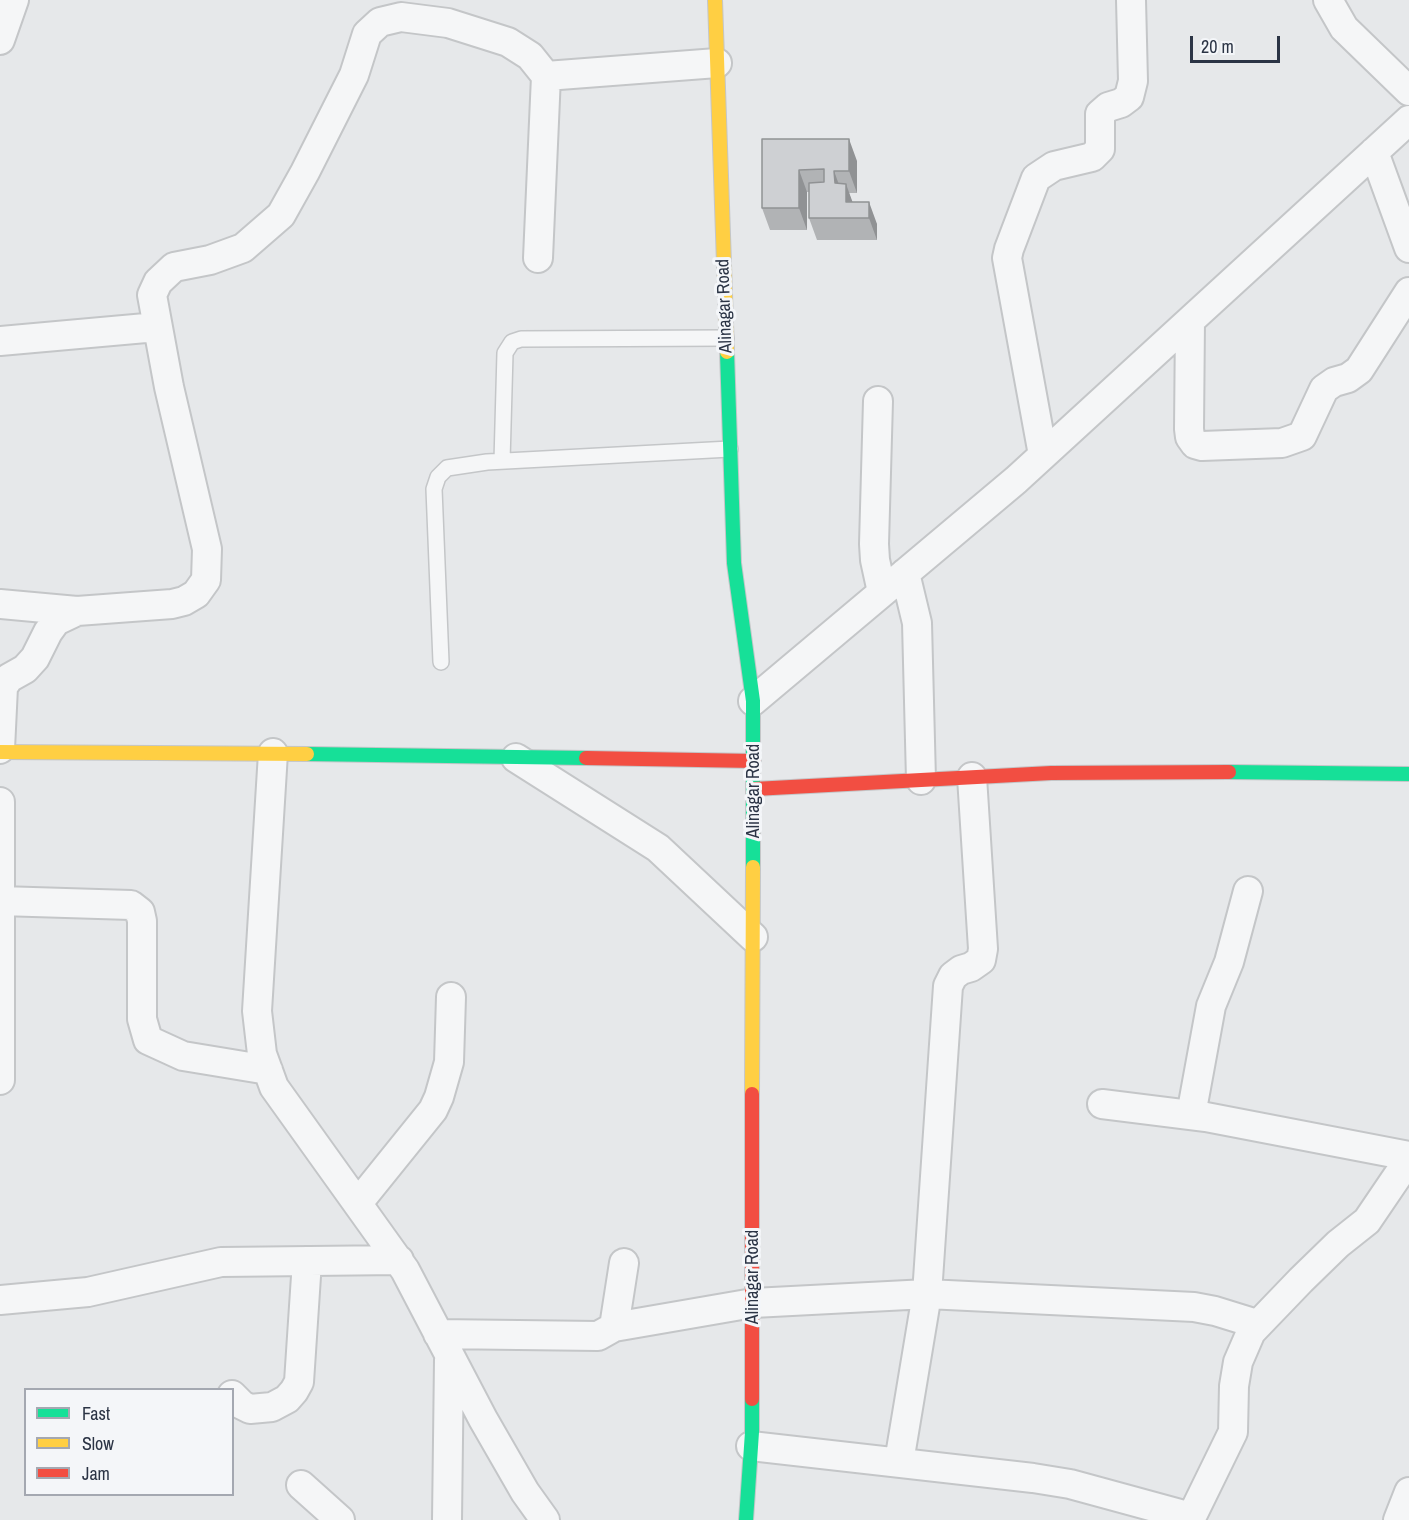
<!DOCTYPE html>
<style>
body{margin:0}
#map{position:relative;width:1409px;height:1520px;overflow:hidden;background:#e6e8ea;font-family:"Archivo Narrow",sans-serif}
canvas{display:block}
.legend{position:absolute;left:24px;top:1388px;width:210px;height:108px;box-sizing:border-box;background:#f4f6f9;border:2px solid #a4a8b1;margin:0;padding:8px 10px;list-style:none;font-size:18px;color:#2b3445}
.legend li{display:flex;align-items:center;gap:12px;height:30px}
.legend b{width:30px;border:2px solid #a4a8b1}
.scale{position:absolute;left:1190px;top:36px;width:90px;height:27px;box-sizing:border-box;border:3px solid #2b3445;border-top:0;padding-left:8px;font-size:18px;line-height:21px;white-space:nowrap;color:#2b3445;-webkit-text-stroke:4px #f4f6f9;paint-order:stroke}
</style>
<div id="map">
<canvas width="1409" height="1520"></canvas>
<ul class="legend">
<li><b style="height:8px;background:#16e098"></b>Fast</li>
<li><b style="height:8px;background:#ffcf43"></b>Slow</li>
<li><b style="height:8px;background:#f24e42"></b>Jam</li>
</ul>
<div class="scale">20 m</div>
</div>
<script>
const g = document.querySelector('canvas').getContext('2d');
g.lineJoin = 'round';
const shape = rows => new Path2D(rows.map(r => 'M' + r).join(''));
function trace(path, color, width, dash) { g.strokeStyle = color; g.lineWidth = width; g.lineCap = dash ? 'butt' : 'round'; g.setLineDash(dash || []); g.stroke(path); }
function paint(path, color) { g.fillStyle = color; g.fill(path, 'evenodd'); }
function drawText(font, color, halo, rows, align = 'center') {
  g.font = font + ' "Archivo Narrow",sans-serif'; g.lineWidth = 6; g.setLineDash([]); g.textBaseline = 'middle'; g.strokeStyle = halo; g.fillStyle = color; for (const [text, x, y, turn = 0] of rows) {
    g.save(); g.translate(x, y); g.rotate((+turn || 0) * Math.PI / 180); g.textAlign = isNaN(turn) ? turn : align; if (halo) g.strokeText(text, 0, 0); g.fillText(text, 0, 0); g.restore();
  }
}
const lane = shape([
 [502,461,505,353,512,342,521,339,726,338],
 [441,662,434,489,438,477,447,468,487,462,730,449]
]);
const street = shape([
 [1328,0,1344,28,1409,91],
 [0,40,14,0],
 [1374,152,1409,248],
 [538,258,546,76],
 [1190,321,1189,429,1190,437,1195,444,1202,446,1282,443,1302,436,1324,389,1334,382,1348,378,1359,370,1409,292],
 [0,341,157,327],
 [878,401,874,544,875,560,882,592],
 [1043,455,1007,258,1009,249,1036,178,1054,166,1092,157,1100,149,1100,114,1108,107,1121,103,1129,97,1133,81,1131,0],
 [905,573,917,623,921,780],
 [0,604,77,611,172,604,184,601,196,594,206,580,207,549,169,387,152,295,158,282,174,267,210,260,243,248,281,215,305,172,354,75,367,34,380,22,401,17,448,23,508,42,530,56,546,76,717,63],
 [753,701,1016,480,1409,120],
 [0,749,3,687,9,678,25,669,35,658,48,632,56,621,77,611],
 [273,753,257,1011,262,1054,274,1087,405,1270,483,1419,525,1492,545,1520],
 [516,758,658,848,753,937],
 [0,802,0,1080],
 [0,901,131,905,140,912,142,921,142,1019,148,1040,183,1056,268,1070],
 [1102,1104,1206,1117,1409,1156],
 [1191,1115,1211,1006,1229,962,1248,891],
 [358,1203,433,1110,439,1097,449,1062,451,997],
 [0,1300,88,1292,221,1262,399,1260],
 [614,1327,753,1303,927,1294,1194,1307,1215,1311,1257,1324],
 [438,1334,598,1336,614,1327,624,1263],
 [232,1395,242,1405,250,1409,272,1407,287,1399,294,1391,299,1382,307,1261],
 [751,1446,1033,1478,1070,1484,1191,1517],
 [899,1462,927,1294,948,986,953,976,961,970,971,967,981,960,983,949,972,777],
 [301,1485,340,1520],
 [447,1520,449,1360],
 [1190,1520,1233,1432,1234,1386,1238,1362,1251,1332,1301,1280,1338,1244,1367,1221,1409,1159],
 [1398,1520,1409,1492]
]);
const fast = shape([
 [727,352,734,563,753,701,753,867],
 [307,754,586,758],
 [1229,772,1409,774],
 [746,1520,752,1432,752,1399]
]);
const slow = shape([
 [715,0,727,352],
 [0,752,307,754],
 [752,1094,753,867]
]);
const jam = shape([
 [586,758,754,761],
 [754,789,1051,773,1229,772],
 [752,1399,752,1094]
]);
trace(lane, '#c4c6c8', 18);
trace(street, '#c4c6c8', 32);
trace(fast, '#c4c6c8', 16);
trace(slow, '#c4c6c8', 16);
trace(jam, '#c4c6c8', 16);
trace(lane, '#f5f6f7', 15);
trace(street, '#f5f6f7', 28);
trace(fast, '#16e098', 14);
trace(slow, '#ffcf43', 14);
trace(jam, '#f24e42', 14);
paint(shape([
 [762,139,857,161,857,193,849,193,852,202,877,224,877,240,817,240,809,218,809,192,807,192,807,230,770,230,762,208]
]), '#b1b3b5');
paint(shape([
 [849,139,857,161,857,193,849,171],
 [799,170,807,192,807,230,799,208],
 [834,171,842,193,835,183],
 [846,184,854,206,846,202],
 [869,202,877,224,877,240,869,218]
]), '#909294');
const building = shape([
 [762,139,849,139,849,171,834,171,835,183,846,184,846,202,869,202,869,218,809,218,809,183,824,182,824,169,799,170,799,208,762,208,762,139]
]);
paint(building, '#ced0d3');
trace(building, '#909294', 1.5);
drawText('18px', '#2b3445', '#f4f6f9', [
 ["Alinagar Road",725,306,-92],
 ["Alinagar Road",754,791,-90],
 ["Alinagar Road",753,1277,-90]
]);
</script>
